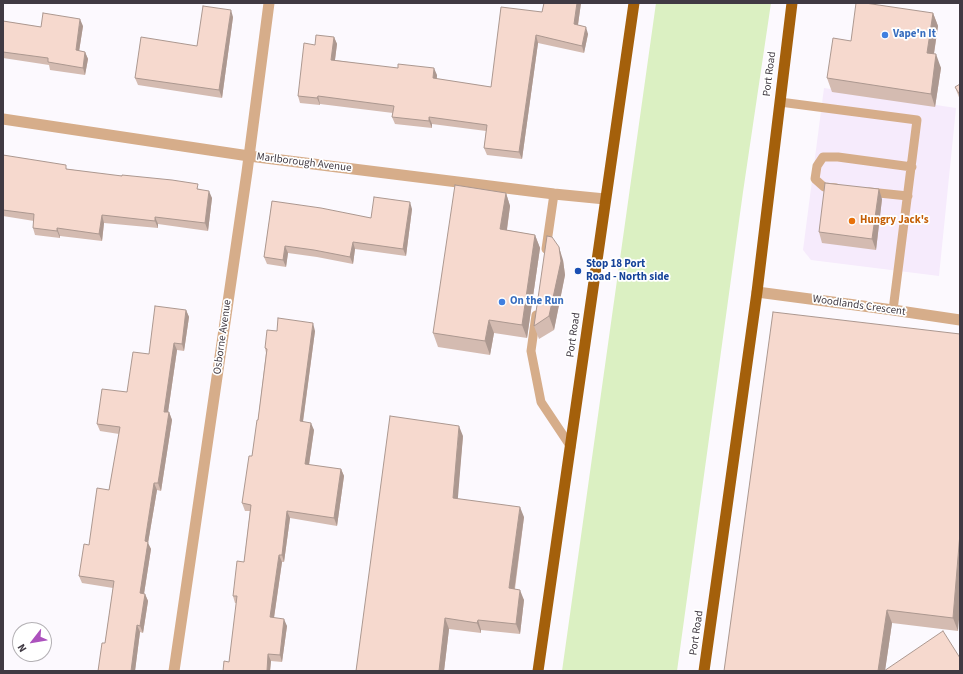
<!DOCTYPE html>
<style>
body{margin:0}
#map{position:relative;width:963px;height:674px;overflow:hidden;background:#fcf9fe;font-family:"Source Sans 3",sans-serif}
canvas{display:block}
.frame{position:absolute;inset:0;border:4px solid #403a43;pointer-events:none}
.north{position:absolute;left:12px;top:622px;width:40px;height:40px;box-sizing:border-box;background:#fff;border:1px solid #b3b0b4;border-radius:50%;rotate:239deg;font-size:11px;font-weight:700;line-height:16px;text-align:center;color:#403a43}
.north::after{content:'';display:block;margin:auto;width:14px;height:18px;background:#ac52bd;clip-path:polygon(50% 0,100% 100%,50% 72%,0 100%)}
</style>
<div id="map">
<canvas width="963" height="674"></canvas>
<div class="frame"></div>
<div class="north">N</div>
</div>
<script>
const g = document.querySelector('canvas').getContext('2d');
g.lineJoin = 'round';
function paint(path, color) { g.fillStyle = color; g.fill(path, 'evenodd'); }
const shape = rows => new Path2D(rows.map(r => 'M' + r).join(''));
function trace(path, color, width, dash) { g.strokeStyle = color; g.lineWidth = width; g.lineCap = dash ? 'butt' : 'round'; g.setLineDash(dash || []); g.stroke(path); }
function drawText(font, color, halo, rows, align = 'center') {
  g.font = font + ' "Source Sans 3",sans-serif'; g.lineWidth = 3.5; g.setLineDash([]); g.textBaseline = 'middle'; g.strokeStyle = halo; g.fillStyle = color; for (const [text, x, y, turn = 0] of rows) {
    g.save(); g.translate(x, y); g.rotate((+turn || 0) * Math.PI / 180); g.textAlign = isNaN(turn) ? turn : align; if (halo) g.strokeText(text, 0, 0); g.fillText(text, 0, 0); g.restore();
  }
}
paint(shape([
 [824,88,956,108,939,276,811,260,803,250]
]), '#f6ebfc');
paint(shape([
 [656,3,771,3,743,192,677,671,562,671]
]), '#dbf0c2');
trace(shape([
 [780,102,917,120,893,310],
 [836,188,824,187,815,179,817,166,823,157,838,157,912,167],
 [869,192,908,196],
 [546,249,554,194],
 [536,315,531,351,541,402,571,447]
]), '#d6ad8a', 9);
trace(shape([
 [3,119,249,156,554,194,605,199],
 [757,292,893,310,960,320],
 [174,671,247,172,269,3]
]), '#d6ad8a', 11);
trace(shape([
 [538,671,634,3],
 [704,671,757,292,792,3]
]), '#a4600b', 11);
paint(shape([
 [544,3,581,3,578,25,588,34,584,53,538,43,522,159,487,155,484,148,486,131,432,124,432,128,395,124,392,117,393,113,320,104,320,105,300,103,298,96,315,45,334,37,337,44,335,60,437,75,437,79,491,87,542,12],
 [933,13,938,26,934,54,941,68,935,107,832,92,827,78,851,41],
 [233,17,222,98,138,85,135,78,197,46],
 [3,21,41,27,83,26,79,51,85,52,88,59,85,75,50,70,49,65,3,58],
 [960,84,960,100,955,87],
 [3,155,68,169,200,189,212,198,208,231,158,224,158,228,104,223,102,241,60,236,60,238,35,235,33,228,34,221,3,216],
 [506,193,510,206,507,230,535,235,540,248,527,338,494,333,490,355,438,347,433,333],
 [882,199,876,250,822,243,819,232],
 [272,201,371,218,412,209,406,256,355,249,353,264,317,257,288,253,286,267,267,264,264,257],
 [563,260,565,275,554,330,539,339,534,326],
 [186,310,189,317,184,351,177,350,168,412,169,412,172,420,165,465,161,491,157,490,148,543,151,549,144,594,145,594,148,601,143,633,140,632,135,671,98,671,105,643,113,588,82,583,79,576,89,545,109,490,119,434,100,431,97,424,127,392,149,354],
 [277,331,315,331,303,422,314,430,309,465,341,469,344,476,337,526,290,518,284,562,282,562,274,618,287,626,282,662,271,661,270,671,223,671,229,662,237,603,235,603,233,596,244,562,250,511,245,511,242,503,252,456,258,420,266,353,265,348],
 [960,334,958,631,892,623,885,670,960,671,724,671],
 [463,436,457,499,524,517,515,589,524,600,520,634,481,630,481,633,449,629,444,671,356,671]
]), '#d4bbb1');
paint(shape([
 [577,3,581,3,577,31,574,24],
 [231,10,233,17,222,98,219,90],
 [933,13,938,26,932,66,927,53],
 [80,19,83,26,78,58,76,50],
 [586,27,588,34,584,53,582,46],
 [536,35,538,43,522,159,519,152],
 [334,37,337,44,334,67,331,60],
 [85,52,88,59,85,75,83,68],
 [936,54,941,68,935,107,931,94],
 [434,68,437,75,436,86,433,78],
 [318,96,320,104,320,105,317,98],
 [429,117,432,124,432,128,429,121],
 [879,189,882,199,876,250,872,239],
 [209,191,212,198,208,231,205,223],
 [506,193,510,206,505,243,500,229],
 [410,202,412,209,406,256,403,249],
 [102,215,104,223,102,241,99,234],
 [155,217,158,224,158,228,155,221],
 [57,228,60,236,60,238,57,231],
 [535,235,540,248,527,338,522,325],
 [353,242,355,249,353,264,350,257],
 [285,246,288,253,286,267,283,260],
 [559,247,563,260,565,275,554,330,549,316],
 [186,310,189,317,184,351,182,344],
 [489,320,494,333,490,355,485,341],
 [313,323,315,331,302,428,300,421],
 [174,343,177,350,167,419,164,412],
 [169,412,172,420,161,491,158,483],
 [311,423,314,430,308,471,305,464],
 [459,426,463,436,457,509,453,498],
 [341,469,344,476,337,526,334,518],
 [154,483,157,490,148,543,151,549,143,600,140,593,145,541],
 [520,507,524,517,513,599,509,588],
 [287,511,290,518,284,562,282,555],
 [960,533,960,608,958,631,953,618],
 [279,555,282,562,273,624,270,617],
 [520,590,524,600,520,634,516,624],
 [145,594,148,601,143,633,140,626],
 [887,610,892,623,885,671,878,671],
 [445,618,449,629,444,671,439,671],
 [284,619,287,626,282,662,280,655],
 [478,620,481,630,481,633,477,623],
 [137,625,140,632,135,671,131,671],
 [268,654,271,661,270,671,267,671]
]), '#ac9890');
const building = shape([
 [544,3,577,3,574,24,586,27,582,46,536,35,519,152,484,148,487,125,429,117,429,121,392,117,394,106,318,96,317,98,298,96,304,43,315,45,316,35,334,37,331,60,398,68,398,64,434,68,433,78,491,87,501,7,542,12,544,3],
 [856,3,865,3,933,13,927,53,936,54,931,94,827,78,833,38,851,41,856,3],
 [203,6,231,10,219,90,135,78,141,37,197,46,203,6],
 [43,13,80,19,76,50,85,52,83,68,48,62,48,58,3,52,3,21,41,27,43,13],
 [960,84,960,95,955,87,960,84],
 [3,155,66,165,66,169,122,176,122,175,172,180,198,184,197,189,209,191,205,223,155,217,155,221,102,215,99,234,57,228,57,231,33,228,34,214,3,210,3,155],
 [825,183,879,189,872,239,819,232,825,183],
 [455,185,506,193,500,229,535,235,522,325,489,320,485,341,433,333,455,185],
 [374,197,410,202,403,249,353,242,350,257,314,250,285,246,283,260,264,257,272,201,321,208,371,218,374,197],
 [547,236,552,237,559,247,561,261,549,316,534,326,547,236],
 [155,306,186,310,182,344,174,343,164,412,169,412,162,458,158,483,154,483,145,541,148,542,140,593,145,594,140,626,137,625,131,671,98,671,102,643,105,643,114,581,79,576,84,544,89,545,97,488,109,490,120,427,97,424,102,389,127,392,133,352,149,354,155,306],
 [773,312,960,334,960,533,953,618,887,610,878,671,724,671,773,312],
 [278,318,313,323,300,421,311,423,305,464,341,469,334,518,287,511,282,555,279,555,270,617,284,619,280,655,268,654,267,671,223,671,224,661,229,662,237,596,233,596,237,561,244,562,251,505,242,503,249,456,252,456,257,420,258,420,267,349,265,348,267,330,277,331,278,318],
 [390,416,459,426,453,498,520,507,509,588,520,590,516,624,478,620,477,623,445,618,439,671,356,671,390,416],
 [943,631,960,658,960,671,884,671,943,631]
]);
paint(building, '#f6d9ce');
trace(building, '#ac9890', 1);
for (const [x, y, r, color] of [
 [885,35,4,"#3f7fe0"],
 [852,221,4,"#e8710a"],
 [578,271,4,"#1a4fb4"],
 [502,302,4,"#3f7fe0"]
]) { const dot = new Path2D(); dot.arc(x, y, r, 0, 2 * Math.PI); g.fillStyle = color; g.fill(dot); trace(dot, '#fff', 1.5); }
drawText('bold 11px', '#366cbe', '#fff', [
 ["Vape'n It",893,35],
 ["On the Run",510,302]
], 'left');
drawText('11px', '#403a43', '#fff', [
 ["Port Road",770,74,-83],
 ["Marlborough Avenue",304,163,7],
 ["Woodlands Crescent",859,306,8],
 ["Port Road",574,335,-82],
 ["Osborne Avenue",223,337,-82],
 ["Port Road",697,633,-82]
]);
drawText('bold 11px', '#c56008', '#fff', [
 ["Hungry Jack's",860,221]
], 'left');
drawText('bold 11px', '#164399', '#fff', [
 ["Stop 18 Port",586,265],
 ["Road - North side",586,278]
], 'left');
</script>
